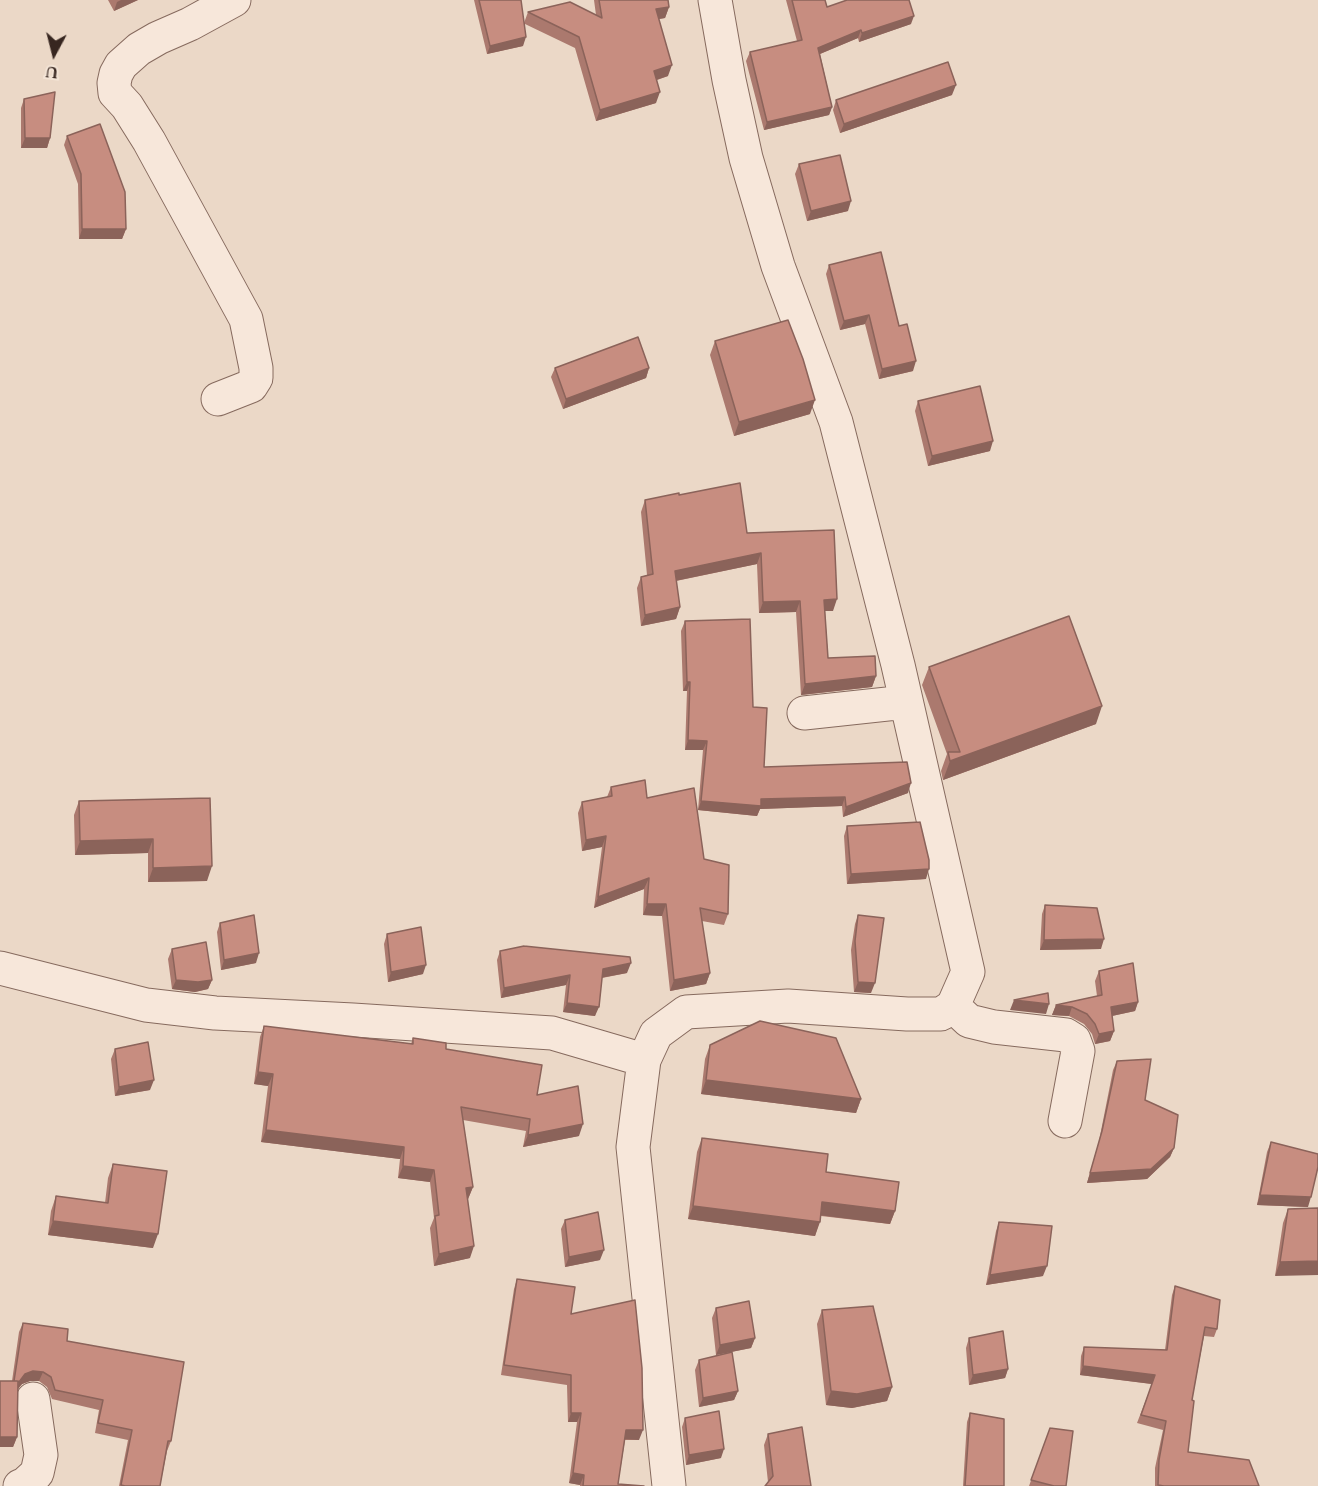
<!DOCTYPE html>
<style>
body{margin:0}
#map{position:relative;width:1318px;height:1486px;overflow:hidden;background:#ebd8c7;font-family:Spectral,serif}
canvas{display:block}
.north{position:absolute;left:24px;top:24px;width:60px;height:60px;-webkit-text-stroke:4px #f3e4d6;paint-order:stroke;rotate:187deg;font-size:16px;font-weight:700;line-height:24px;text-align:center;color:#372620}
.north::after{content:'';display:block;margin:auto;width:21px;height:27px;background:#372620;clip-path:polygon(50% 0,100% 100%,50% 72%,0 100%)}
</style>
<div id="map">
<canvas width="1318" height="1486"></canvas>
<div class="north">U</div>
</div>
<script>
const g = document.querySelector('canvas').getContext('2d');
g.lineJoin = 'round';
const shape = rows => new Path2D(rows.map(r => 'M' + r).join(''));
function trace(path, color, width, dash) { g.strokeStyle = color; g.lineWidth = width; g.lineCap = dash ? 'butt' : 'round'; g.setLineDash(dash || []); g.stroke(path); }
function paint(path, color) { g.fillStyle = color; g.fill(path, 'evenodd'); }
const minor = shape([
 [218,399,251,386,256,378,256,368,246,319,149,141,127,106,115,93,114,83,116,74,121,65,139,49,158,38,190,24,234,0],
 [804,713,906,702],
 [0,968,146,1005,215,1013,353,1020,552,1033,644,1060],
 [953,1006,969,1021,994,1027,1066,1035,1074,1040,1078,1051,1065,1121],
 [20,1486,25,1484,37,1473,41,1455,33,1399],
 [669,1486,633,1147,644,1060,656,1034,686,1012,788,1006,907,1014,941,1014,953,1006,968,972,898,665,836,422,778,266,746,158,729,80,715,0]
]);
trace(minor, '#866a5e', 35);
trace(minor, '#f7e7da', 33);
paint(shape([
 [108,0,138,0,114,11],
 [474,0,521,0,524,23,528,12,596,15,594,0,668,0,669,7,665,18,659,19,668,76,657,80,656,103,596,121,575,48,525,24,523,46,487,54],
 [786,0,825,0,827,7,911,24,859,42,858,38,820,54,832,107,829,115,764,130,746,61,750,52,797,41],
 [952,95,840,133,833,110,836,100],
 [24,99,50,138,47,148,21,148,21,108],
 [67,136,126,229,122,239,79,239,78,184,64,145],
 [799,164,848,211,807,221,795,174],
 [829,265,899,326,913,371,879,379,865,324,840,330,826,274],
 [715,341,810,414,734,436,710,355],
 [555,368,649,368,646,378,563,409,551,377],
 [918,401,990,451,928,466,915,411],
 [679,495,747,533,833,611,825,611,828,658,876,676,872,687,801,695,796,612,759,613,757,564,676,581,680,607,676,619,641,626,637,588,641,577,647,575,641,512,645,500],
 [685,621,753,707,764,767,908,793,843,817,842,806,760,809,757,816,698,810,703,750,685,750,687,691,683,691,681,631],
 [929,667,1096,724,943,780,941,771,947,754,922,685],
 [611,787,647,798,704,859,728,914,724,925,702,921,710,973,706,984,670,991,662,916,643,915,644,889,594,908,602,847,582,851,578,813,582,802,607,797],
 [210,798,207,881,148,882,148,853,75,855,74,815,79,801],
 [847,826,926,879,847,884,844,836],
 [1045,905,1101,949,1040,950,1042,914],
 [858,915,871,993,854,992,851,950,855,924],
 [220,923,256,963,221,970,217,932],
 [387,934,423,974,388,982,384,944],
 [172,949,212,980,208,989,195,992,172,989,168,959],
 [500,951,627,973,602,978,595,1016,563,1012,566,985,501,998,497,960],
 [1099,971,1138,1002,1135,1011,1112,1016,1114,1031,1110,1041,1095,1044,1092,1034,1084,1024,1069,1016,1052,1015,1056,1005,1097,996,1095,981],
 [264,1026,411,1044,413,1038,446,1049,537,1095,579,1136,523,1147,526,1131,463,1120,473,1187,468,1199,470,1258,434,1266,430,1228,434,1218,430,1182,398,1178,400,1159,261,1142,268,1086,254,1084,260,1037],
 [710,1045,861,1099,856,1113,701,1094,705,1059],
 [115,1049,150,1090,115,1096,111,1059],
 [1117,1061,1145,1100,1174,1148,1170,1157,1147,1179,1087,1183,1099,1141,1113,1070],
 [702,1138,826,1172,895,1211,890,1224,821,1216,815,1236,688,1219,697,1152],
 [1271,1142,1308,1207,1257,1205,1267,1152],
 [113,1164,153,1248,48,1235,51,1211,56,1196,105,1203,108,1178],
 [1318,1208,1275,1276,1283,1223,1288,1209],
 [565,1220,600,1260,565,1267,561,1229],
 [999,1222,1043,1276,986,1285,996,1231],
 [517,1279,571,1314,639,1440,625,1440,618,1484,644,1486,580,1486,580,1485,569,1483,577,1422,568,1422,567,1385,501,1375,514,1289],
 [1175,1286,1217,1329,1214,1337,1204,1336,1192,1400,1188,1452,1259,1486,1155,1486,1155,1468,1163,1430,1137,1423,1152,1384,1080,1375,1081,1356,1084,1347,1165,1350,1172,1295],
 [716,1308,755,1338,751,1348,716,1355,712,1318],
 [822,1310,892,1387,887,1401,852,1408,826,1405,817,1324],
 [23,1323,67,1341,171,1441,167,1451,160,1486,119,1486,128,1440,95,1433,99,1410,52,1399,47,1387,39,1381,30,1381,22,1384,18,1389,17,1437,13,1447,12,1381,19,1332],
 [969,1338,1008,1369,1005,1378,969,1385,966,1348],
 [699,1360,738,1391,734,1400,699,1407,695,1370],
 [970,1413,1004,1486,963,1486,967,1422],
 [685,1418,721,1458,686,1465,682,1427],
 [1050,1428,1066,1486,1029,1486],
 [768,1434,811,1486,768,1482,764,1445]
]), '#ab796e');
paint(shape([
 [121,0,138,0,114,11,117,2],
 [669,7,665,18,652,20,656,9],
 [914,16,911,24,859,42,862,33],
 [861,30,858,38,815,56,818,48],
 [526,37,523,46,487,54,490,46],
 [672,65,668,76,650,82,654,71],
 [956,85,952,95,840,133,844,124],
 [660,92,656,103,596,121,600,110],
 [832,107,829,115,764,130,767,122],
 [25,138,50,138,47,148,21,148],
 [851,201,848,211,807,221,811,211],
 [82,229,126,229,122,239,79,239],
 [869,315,865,324,840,330,844,321],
 [916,361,913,371,879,379,882,369],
 [649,368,646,378,563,409,566,399],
 [815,400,810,414,734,436,739,422],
 [993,441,990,451,928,466,932,456],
 [761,553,757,564,670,582,675,571],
 [837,599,833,611,820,611,824,600],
 [800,601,796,612,759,613,763,602],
 [680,607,676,619,641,626,645,615],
 [876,676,872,687,801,695,805,684],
 [687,682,690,682,687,691,683,691],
 [1102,706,1096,724,943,780,950,761],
 [688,740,707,741,703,750,685,750],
 [911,783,908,793,843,817,846,807],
 [845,797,842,806,760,809,757,816,698,810,701,801],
 [606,836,602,847,582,851,586,840],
 [153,839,148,853,75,855,80,841],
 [212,866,207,881,148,882,153,868],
 [929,869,926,879,847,884,851,874],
 [649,878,644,889,594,908,598,897],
 [647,904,666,904,662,916,643,915],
 [1104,939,1101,949,1040,950,1044,940],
 [259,953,256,963,221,970,224,960],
 [631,963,627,973,600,978,603,969],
 [426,965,423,974,388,982,391,972],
 [710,973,706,984,670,991,674,980],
 [570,975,566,985,501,998,504,988],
 [176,980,212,980,208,989,195,992,172,989],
 [858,982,875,983,871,993,854,992],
 [1014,1000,1049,1004,1046,1014,1010,1010],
 [1138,1002,1135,1011,1107,1017,1111,1007],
 [567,1003,599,1007,595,1016,563,1012],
 [1056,1005,1072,1007,1069,1016,1052,1015],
 [1114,1031,1110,1041,1095,1044,1099,1034],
 [258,1072,273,1074,268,1086,254,1084],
 [154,1080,150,1090,115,1096,119,1087],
 [706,1080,861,1099,856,1113,701,1094],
 [583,1124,579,1136,523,1147,528,1135],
 [266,1130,404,1147,400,1159,261,1142],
 [1174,1148,1170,1157,1147,1179,1087,1183,1090,1173],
 [403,1166,434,1170,430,1182,398,1178],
 [473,1187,468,1199,462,1200,466,1188],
 [1260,1195,1311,1197,1308,1207,1257,1205],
 [822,1202,895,1211,890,1224,818,1215],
 [693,1206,820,1222,815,1236,688,1219],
 [53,1221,158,1234,153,1248,48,1235],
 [474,1246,470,1258,434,1266,439,1254],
 [604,1250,600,1260,565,1267,569,1257],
 [1318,1261,1318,1275,1275,1276,1280,1262],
 [1047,1266,1043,1276,986,1285,990,1275],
 [755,1338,751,1348,716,1355,720,1345],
 [1083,1366,1155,1375,1152,1384,1080,1375],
 [1008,1369,1005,1378,969,1385,973,1375],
 [33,1371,43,1372,39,1381,30,1381,22,1384,16,1391,19,1382,25,1374],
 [892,1387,887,1401,852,1408,826,1405,831,1391],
 [738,1391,734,1400,699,1407,703,1398],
 [571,1413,581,1413,577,1422,568,1422],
 [626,1430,643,1430,639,1440,622,1439],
 [0,1437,17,1437,13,1447,0,1447],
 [724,1449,721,1458,686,1465,689,1455],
 [573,1473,584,1475,580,1485,569,1483]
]), '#8b635a');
const building = shape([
 [479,0,521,0,526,37,490,46,479,0],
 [599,0,668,0,669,7,656,9,672,65,654,71,660,92,600,110,579,37,528,12,570,2,602,18,599,0],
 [792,0,825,0,827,7,847,0,909,0,914,16,862,33,861,30,818,48,832,107,767,122,750,52,802,40,792,0],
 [948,62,956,85,844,124,836,100,948,62],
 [55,92,50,138,25,138,24,99,55,92],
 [100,124,125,192,126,229,82,229,81,174,67,136,100,124],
 [840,155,851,201,811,211,799,164,840,155],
 [881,252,899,326,907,324,916,361,882,369,869,315,844,321,829,265,881,252],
 [788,320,803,359,815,400,739,422,715,341,788,320],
 [638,337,649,368,566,399,555,368,638,337],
 [980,386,993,441,932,456,918,401,980,386],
 [740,483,747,533,834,530,837,599,824,600,828,658,875,656,876,676,805,684,800,601,763,602,761,553,675,571,680,607,645,615,641,577,653,574,645,500,679,493,679,495,740,483],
 [1069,616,1102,706,950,761,948,752,960,752,929,667,1069,616],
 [750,619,753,707,767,708,764,767,907,762,911,783,846,807,845,797,761,799,761,806,701,801,707,741,688,740,690,682,687,682,685,621,750,619],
 [645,780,647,798,694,788,704,859,729,865,728,914,700,908,710,973,674,980,666,904,647,904,649,878,598,897,606,836,586,840,582,802,612,796,611,787,645,780],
 [210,798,212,866,153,868,153,839,80,841,79,801,210,798],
 [920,822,929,860,929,869,851,874,847,826,920,822],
 [1045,905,1097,908,1104,939,1044,940,1045,905],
 [254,915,259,953,224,960,220,923,254,915],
 [858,915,884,918,875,983,858,982,855,941,858,915],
 [421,927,426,965,391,972,387,934,421,927],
 [206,942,212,980,198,982,176,980,172,949,206,942],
 [524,946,630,957,631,963,603,969,599,1007,567,1003,570,975,504,988,500,951,524,946],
 [1133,963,1138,1002,1111,1007,1114,1031,1099,1034,1095,1024,1087,1014,1072,1007,1056,1005,1102,995,1099,971,1133,963],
 [1048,993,1049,1004,1014,1000,1048,993],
 [760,1021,836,1038,861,1099,706,1080,710,1045,760,1021],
 [264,1026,413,1044,413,1038,446,1043,446,1049,542,1065,537,1095,578,1086,583,1124,528,1135,530,1119,461,1107,473,1187,466,1188,474,1246,439,1254,435,1216,439,1215,434,1170,403,1166,404,1147,266,1130,273,1074,258,1072,264,1026],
 [148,1042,154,1080,119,1087,115,1049,148,1042],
 [1151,1059,1145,1100,1178,1115,1174,1148,1151,1169,1090,1173,1102,1131,1117,1061,1151,1059],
 [702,1138,828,1154,826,1172,899,1182,895,1211,822,1202,820,1222,693,1206,702,1138],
 [1271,1142,1318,1154,1318,1167,1311,1197,1260,1195,1271,1142],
 [113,1164,167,1171,158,1234,53,1221,56,1196,108,1203,113,1164],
 [1318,1208,1318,1261,1280,1262,1288,1209,1318,1208],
 [598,1212,604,1250,569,1257,565,1220,598,1212],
 [999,1222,1052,1226,1047,1266,990,1275,999,1222],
 [517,1279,575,1287,571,1314,635,1300,642,1368,643,1430,626,1430,618,1484,644,1486,583,1486,584,1475,573,1473,581,1413,571,1413,571,1375,504,1365,517,1279],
 [1175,1286,1220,1300,1217,1329,1205,1327,1192,1400,1194,1401,1188,1452,1249,1460,1259,1486,1164,1486,1158,1485,1159,1460,1166,1421,1141,1415,1155,1375,1083,1366,1084,1347,1167,1350,1175,1286],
 [749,1301,755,1338,720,1345,716,1308,749,1301],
 [873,1306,892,1387,857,1394,831,1391,822,1310,873,1306],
 [23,1323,68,1329,67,1341,184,1362,171,1441,168,1441,160,1486,125,1486,121,1485,132,1430,98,1423,103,1400,55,1390,51,1377,43,1372,33,1371,25,1374,19,1382,18,1381,17,1437,0,1437,0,1381,17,1381,14,1381,23,1323],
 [1003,1331,1008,1369,973,1375,969,1338,1003,1331],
 [732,1352,738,1391,703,1398,699,1360,732,1352],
 [719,1411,724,1449,689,1455,685,1418,719,1411],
 [970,1413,1004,1419,1004,1486,965,1486,970,1413],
 [802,1427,811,1486,765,1486,773,1476,768,1434,802,1427],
 [1050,1428,1073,1431,1066,1486,1054,1486,1031,1480,1050,1428]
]);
paint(building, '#c78d80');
trace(building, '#8b635a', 1.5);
</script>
